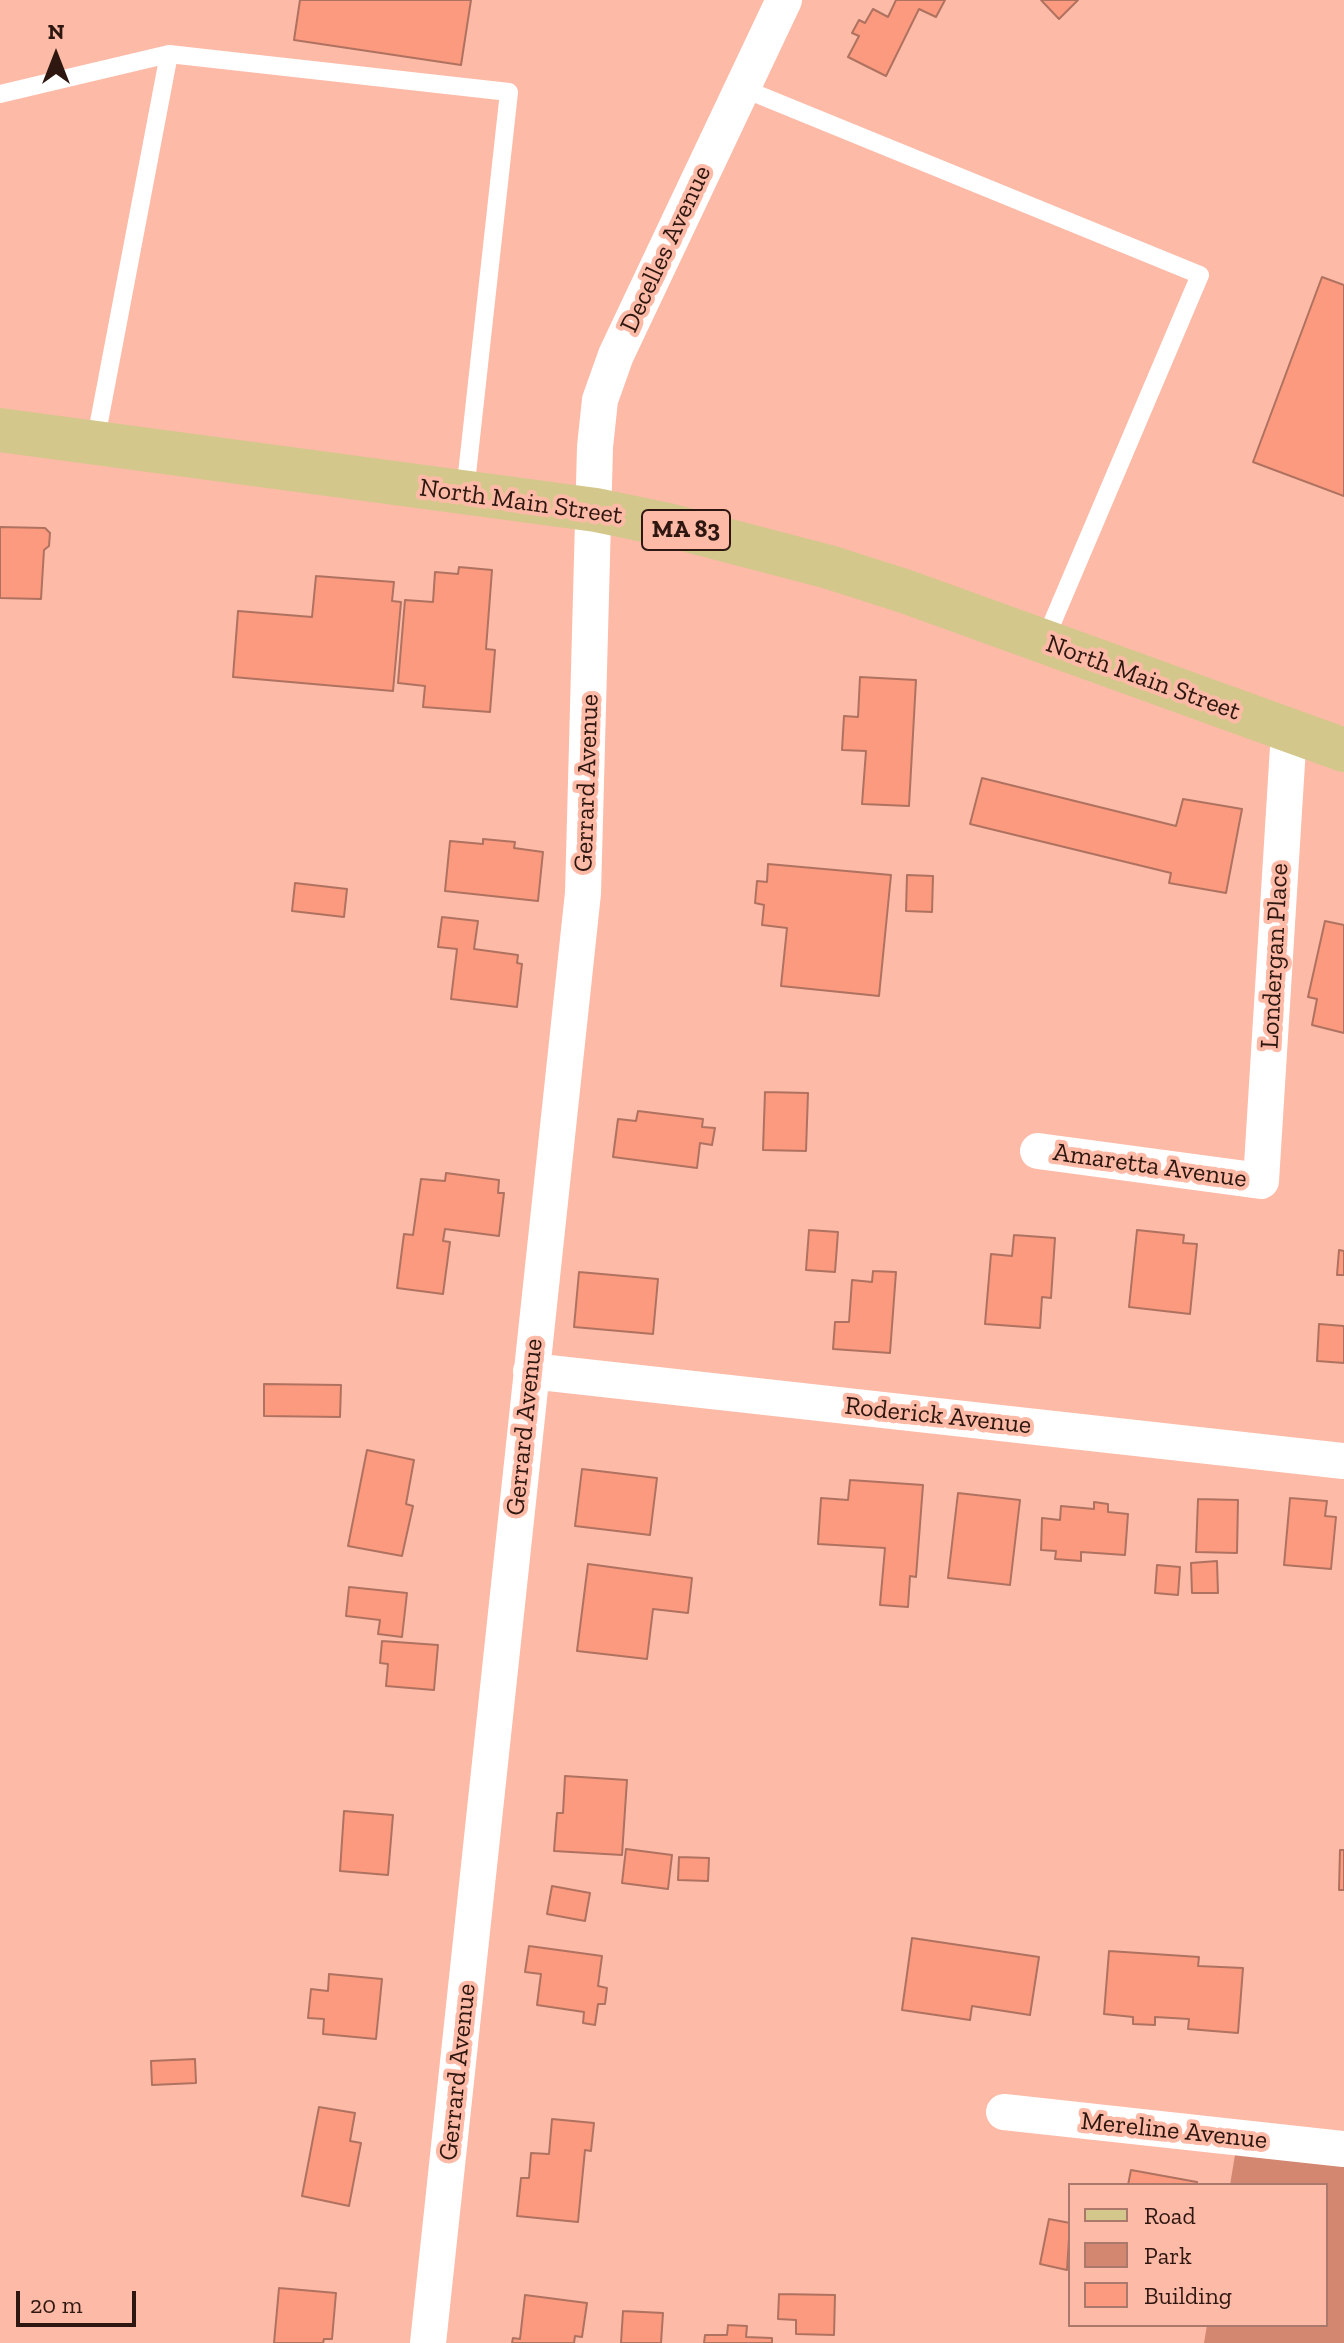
<!DOCTYPE html>
<style>
body{margin:0}
#map{position:relative;width:1344px;height:2343px;overflow:hidden;background:#fdbaa7;font-family:"Zilla Slab",serif}
canvas{display:block}
.legend{position:absolute;left:1068px;top:2183px;width:260px;height:144px;box-sizing:border-box;background:#fdbaa7;border:2px solid #aa796b;margin:0;padding:10px 14px;list-style:none;font-size:24px;color:#2e1710}
.legend li{display:flex;align-items:center;gap:16px;height:40px}
.legend b{width:40px;border:2px solid #aa796b}
.north{position:absolute;left:16px;top:16px;width:80px;height:80px;-webkit-text-stroke:6px #fdbaa7;paint-order:stroke;rotate:0deg;font-size:22px;font-weight:700;line-height:32px;text-align:center;color:#2e1710}
.north::after{content:'';display:block;margin:auto;width:28px;height:36px;background:#2e1710;clip-path:polygon(50% 0,100% 100%,50% 72%,0 100%)}
.scale{position:absolute;left:16px;top:2291px;width:120px;height:36px;box-sizing:border-box;border:4px solid #2e1710;border-top:0;padding-left:10px;font-size:24px;line-height:28px;white-space:nowrap;color:#2e1710;-webkit-text-stroke:6px #fdbaa7;paint-order:stroke}
</style>
<div id="map">
<canvas width="1344" height="2343"></canvas>
<ul class="legend">
<li><b style="height:10px;background:#d4c78b"></b>Road</li>
<li><b style="height:22px;background:#d38771"></b>Park</li>
<li><b style="height:22px;background:#fb9a7e"></b>Building</li>
</ul>
<div class="north">N</div>
<div class="scale">20 m</div>
</div>
<script>
const g = document.querySelector('canvas').getContext('2d');
g.lineJoin = 'round';
function paint(path, color) { g.fillStyle = color; g.fill(path, 'evenodd'); }
const shape = rows => new Path2D(rows.map(r => 'M' + r).join(''));
function trace(path, color, width, dash) { g.strokeStyle = color; g.lineWidth = width; g.lineCap = dash ? 'butt' : 'round'; g.setLineDash(dash || []); g.stroke(path); }
function drawText(font, color, halo, rows, align = 'center') {
  g.font = font + ' "Zilla Slab",serif'; g.lineWidth = 8; g.setLineDash([]); g.textBaseline = 'middle'; g.strokeStyle = halo; g.fillStyle = color; for (const [text, x, y, turn = 0] of rows) {
    g.save(); g.translate(x, y); g.rotate((+turn || 0) * Math.PI / 180); g.textAlign = isNaN(turn) ? turn : align; if (halo) g.strokeText(text, 0, 0); g.fillText(text, 0, 0); g.restore();
  }
}
paint(shape([
 [1238,2137,1344,2155,1344,2343,1204,2343,1207,2325,1326,2325,1326,2185,1230,2185]
]), '#d38771');
const building = shape([
 [300,0,471,0,461,65,294,40,300,0],
 [896,0,945,0,936,17,919,9,886,76,848,57,859,36,852,33,859,20,865,23,873,9,888,17,896,0],
 [1041,0,1078,0,1059,19,1041,0],
 [1322,277,1344,285,1344,496,1253,462,1322,277],
 [0,527,45,528,50,533,49,546,44,550,41,599,0,598,0,527],
 [459,567,492,570,486,649,495,650,490,712,423,707,425,686,398,683,405,600,433,602,435,572,458,574,459,567],
 [316,576,394,582,392,601,401,602,393,691,233,677,238,611,312,617,316,576],
 [860,677,916,680,909,806,862,804,866,751,842,750,844,716,858,717,860,677],
 [982,778,1176,826,1183,799,1242,809,1226,893,1169,883,1171,873,970,824,982,778],
 [483,839,515,842,514,848,543,852,538,901,445,891,450,841,483,844,483,839],
 [768,864,891,875,879,996,781,986,787,928,762,925,764,905,755,903,757,881,767,882,768,864],
 [907,875,933,876,932,912,906,911,907,875],
 [295,883,347,889,344,917,292,911,295,883],
 [442,917,478,921,474,949,518,955,517,963,522,964,517,1007,451,999,457,949,438,947,442,917],
 [1325,921,1344,925,1344,1033,1312,1025,1317,999,1308,997,1325,921],
 [765,1092,808,1093,806,1151,763,1150,765,1092],
 [638,1111,703,1119,702,1127,715,1128,712,1145,700,1143,697,1168,613,1157,618,1119,636,1121,638,1111],
 [446,1173,499,1180,498,1193,504,1193,499,1236,445,1229,443,1241,450,1242,443,1294,397,1288,404,1234,413,1235,421,1179,445,1181,446,1173],
 [809,1230,838,1232,835,1272,806,1270,809,1230],
 [1137,1230,1184,1235,1183,1243,1197,1244,1190,1314,1129,1307,1137,1230],
 [1014,1235,1055,1238,1051,1298,1042,1297,1040,1328,985,1324,991,1254,1012,1256,1014,1235],
 [1339,1250,1344,1251,1344,1275,1337,1275,1339,1250],
 [873,1271,896,1272,890,1353,833,1349,835,1322,849,1322,852,1280,872,1282,873,1271],
 [579,1272,658,1279,653,1334,574,1327,579,1272],
 [1319,1324,1344,1326,1344,1363,1317,1361,1319,1324],
 [264,1384,341,1385,340,1417,264,1416,264,1384],
 [367,1450,414,1460,406,1504,413,1506,402,1556,348,1546,367,1450],
 [582,1469,657,1478,650,1535,575,1526,582,1469],
 [850,1480,923,1485,916,1577,910,1576,908,1607,880,1605,885,1548,818,1544,821,1498,848,1500,850,1480],
 [958,1493,1020,1500,1010,1585,948,1578,958,1493],
 [1290,1498,1327,1501,1325,1516,1336,1517,1331,1569,1284,1565,1290,1498],
 [1198,1499,1238,1500,1237,1553,1196,1552,1198,1499],
 [1094,1502,1108,1504,1108,1512,1128,1514,1125,1555,1081,1552,1081,1561,1055,1559,1056,1551,1041,1550,1042,1518,1060,1520,1061,1506,1094,1509,1094,1502],
 [1217,1561,1218,1593,1192,1593,1191,1563,1217,1561],
 [588,1564,692,1578,688,1613,653,1609,647,1659,577,1651,588,1564],
 [1157,1565,1180,1567,1178,1595,1155,1593,1157,1565],
 [349,1587,407,1593,402,1637,378,1634,380,1620,346,1616,349,1587],
 [382,1641,438,1645,434,1690,386,1686,388,1664,380,1663,382,1641],
 [565,1776,627,1780,622,1855,554,1851,557,1813,563,1813,565,1776],
 [344,1811,393,1815,388,1875,340,1871,344,1811],
 [626,1849,672,1855,668,1889,622,1883,626,1849],
 [1340,1850,1344,1850,1344,1890,1339,1890,1340,1850],
 [679,1857,709,1858,708,1881,678,1880,679,1857],
 [552,1886,590,1893,585,1921,547,1914,552,1886],
 [912,1938,1039,1957,1030,2015,972,2006,970,2020,902,2010,912,1938],
 [529,1946,602,1956,598,1986,607,1988,605,2004,598,2004,595,2025,583,2023,584,2012,537,2005,541,1974,525,1972,529,1946],
 [1109,1951,1199,1957,1198,1966,1243,1968,1238,2033,1188,2029,1189,2019,1155,2017,1155,2025,1133,2024,1133,2017,1104,2014,1109,1951],
 [329,1974,382,1979,376,2039,323,2034,324,2019,308,2018,311,1989,328,1991,329,1974],
 [195,2059,196,2083,152,2085,151,2061,195,2059],
 [319,2107,355,2113,350,2141,361,2143,349,2206,302,2196,319,2107],
 [552,2119,594,2123,591,2151,585,2150,578,2222,517,2216,521,2178,529,2178,531,2153,549,2154,552,2119],
 [1131,2170,1197,2182,1197,2185,1128,2185,1131,2170],
 [1049,2219,1070,2223,1067,2270,1040,2264,1049,2219],
 [279,2288,336,2293,332,2339,324,2339,323,2343,274,2343,279,2288],
 [779,2294,835,2295,834,2335,796,2334,796,2320,778,2319,779,2294],
 [525,2295,587,2303,582,2337,575,2336,574,2343,512,2343,513,2338,520,2339,525,2295],
 [623,2311,663,2313,661,2343,621,2343,623,2311],
 [728,2325,747,2326,746,2337,772,2338,772,2343,704,2343,705,2335,727,2335,728,2325]
]);
paint(building, '#fb9a7e');
trace(building, '#af7260', 2);
trace(shape([
 [742,88,1200,275,1044,642],
 [0,94,169,54],
 [95,443,169,54,509,92,465,492]
]), '#fff', 18);
trace(shape([
 [1038,1151,1261,1181,1289,731],
 [531,1371,1344,1461],
 [1004,2112,1344,2149],
 [428,2343,583,893,595,447,600,400,616,355,784,0]
]), '#fff', 36);
trace(shape([
 [0,430,596,510,668,525,829,567,907,592,1344,750]
]), '#d4c78b', 44);
for (const [x, y, w] of [
 [686,530,88]
]) { const box = new Path2D(); box.roundRect(x - w / 2, y - 20, w, 40, 6); g.fillStyle = '#fdbaa7'; g.fill(box); trace(box, '#2e1710', 2); }
drawText('bold 24px', '#2e1710', null, [
 ["MA 83",686,530]
]);
drawText('26px', '#2e1710', '#fdbaa7', [
 ["Decelles Avenue",666,249,-65],
 ["North Main Street",521,502,8],
 ["North Main Street",1143,678,20],
 ["Gerrard Avenue",587,783,-88],
 ["Londergan Place",1275,956,-87],
 ["Amaretta Avenue",1150,1166,8],
 ["Roderick Avenue",938,1416,6],
 ["Gerrard Avenue",525,1427,-84],
 ["Gerrard Avenue",458,2072,-84],
 ["Mereline Avenue",1174,2131,6]
]);
</script>
